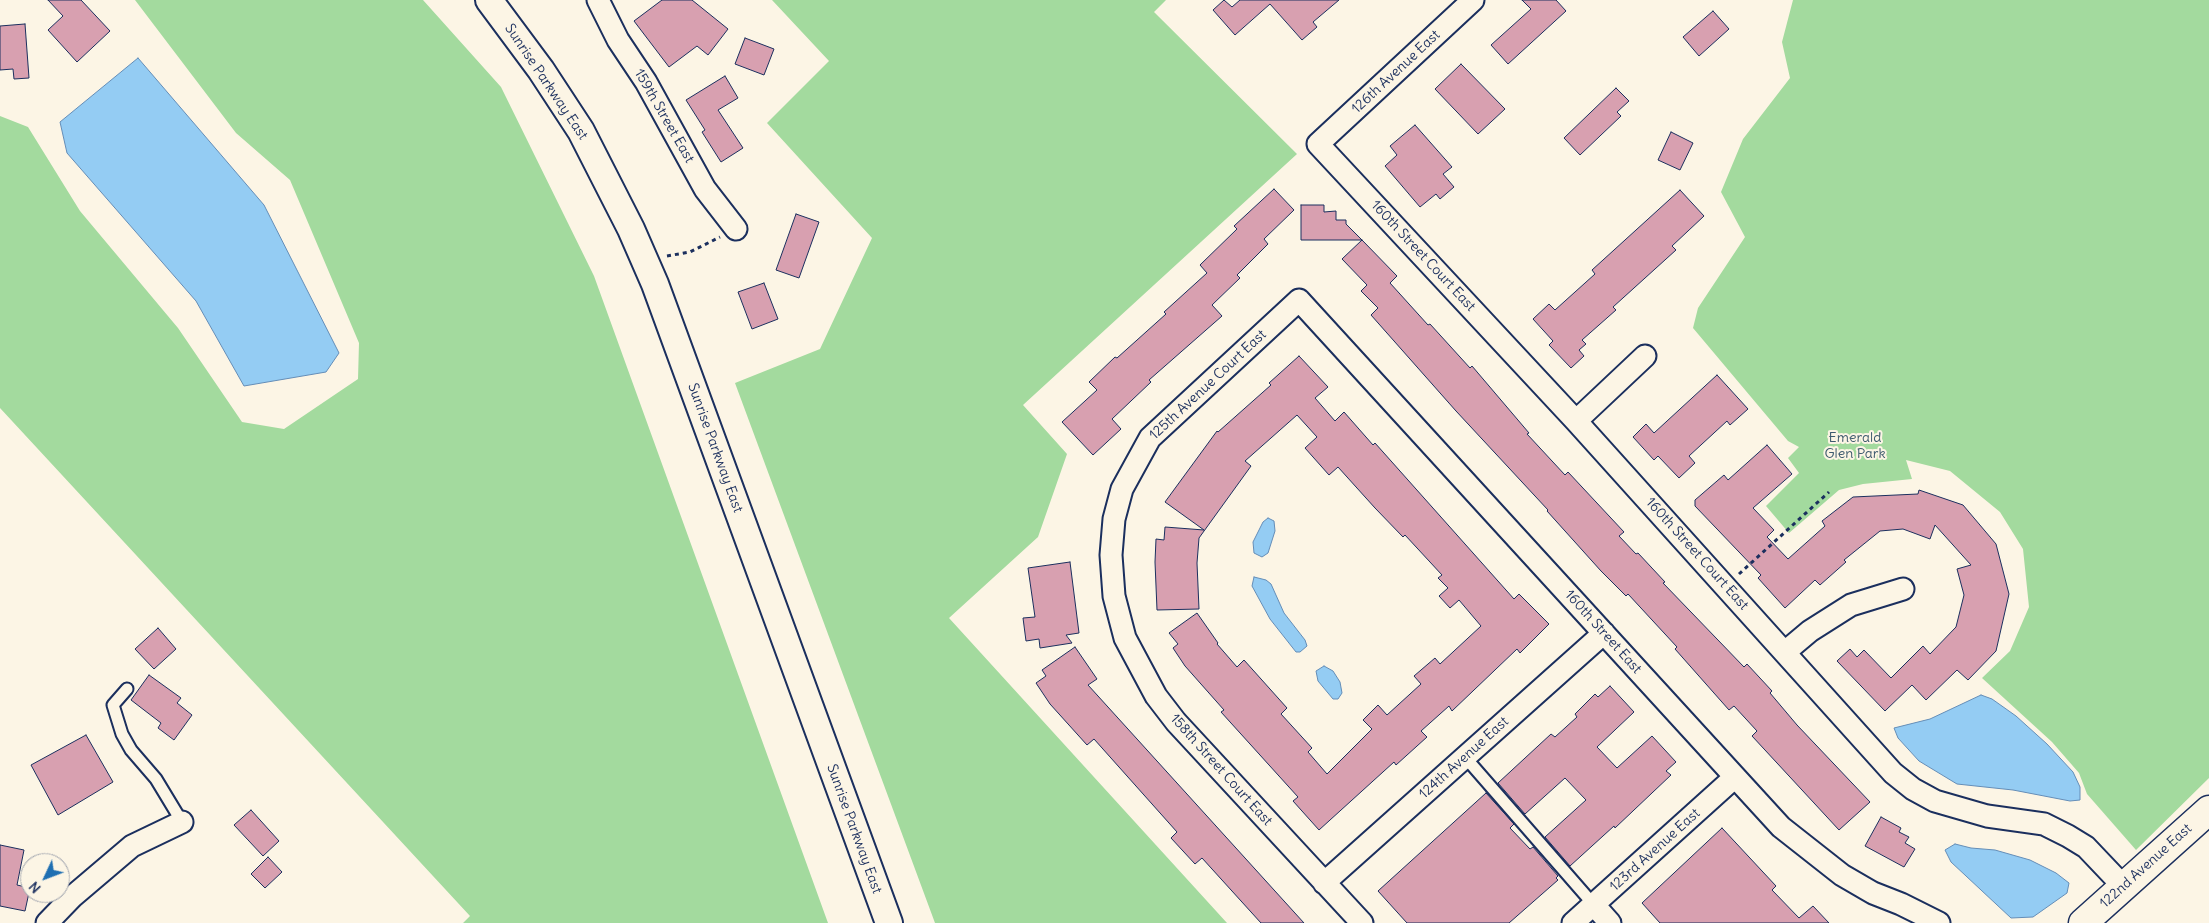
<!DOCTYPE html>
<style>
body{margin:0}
#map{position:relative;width:2209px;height:923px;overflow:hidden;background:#fcf5e5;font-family:Delius,sans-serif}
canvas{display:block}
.north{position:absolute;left:20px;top:853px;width:50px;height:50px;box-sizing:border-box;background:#fcf5e5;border:1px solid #a2a6af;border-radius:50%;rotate:227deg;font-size:14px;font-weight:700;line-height:20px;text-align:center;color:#1b2f5e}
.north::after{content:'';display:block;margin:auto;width:18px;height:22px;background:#1f6fb2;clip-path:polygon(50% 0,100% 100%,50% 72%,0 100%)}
</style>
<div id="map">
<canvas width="2209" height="923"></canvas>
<div class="north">N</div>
</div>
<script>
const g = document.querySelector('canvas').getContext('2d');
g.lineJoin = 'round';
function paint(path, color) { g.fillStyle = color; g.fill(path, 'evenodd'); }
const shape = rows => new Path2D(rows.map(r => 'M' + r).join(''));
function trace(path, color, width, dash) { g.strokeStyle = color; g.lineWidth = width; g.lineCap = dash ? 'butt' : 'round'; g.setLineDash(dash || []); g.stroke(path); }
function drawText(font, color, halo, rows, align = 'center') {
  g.font = font + ' Delius,sans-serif'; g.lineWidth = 4; g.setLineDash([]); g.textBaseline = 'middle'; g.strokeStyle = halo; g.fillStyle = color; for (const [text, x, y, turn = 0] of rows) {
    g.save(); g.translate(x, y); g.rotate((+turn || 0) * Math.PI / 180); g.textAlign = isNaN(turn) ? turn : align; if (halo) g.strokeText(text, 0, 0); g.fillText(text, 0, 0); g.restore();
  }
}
paint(shape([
 [135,0,423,0,501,87,594,276,828,923,463,923,470,916,0,408,0,116,28,127,80,211,178,328,242,422,284,429,358,379,359,343,290,180,236,133],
 [772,0,1166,0,1154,12,1297,154,1023,405,1067,454,1038,537,949,618,1227,923,935,923,735,383,820,349,872,238,767,123,829,61],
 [1793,0,2209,0,2209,778,2136,850,2087,794,2079,773,2052,742,1982,678,2010,651,2029,607,2023,549,2000,512,1950,471,1906,460,1912,479,1863,484,1839,490,1789,533,1766,506,1799,473,1788,458,1799,447,1788,441,1693,328,1698,308,1745,237,1721,192,1743,139,1790,78,1782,42]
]), '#a3da9e');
const water = shape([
 [138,58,264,205,339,353,326,372,244,386,196,301,67,153,60,122,138,58],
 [1268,518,1274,521,1275,531,1268,553,1262,557,1254,553,1253,542,1263,522,1268,518],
 [1254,577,1266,580,1271,584,1284,613,1305,640,1307,646,1300,652,1296,652,1270,619,1252,586,1254,577],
 [1324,666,1333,671,1340,682,1342,693,1338,699,1333,699,1318,681,1316,671,1324,666],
 [1981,695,1992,699,2016,716,2047,744,2073,772,2080,787,2080,800,2070,801,2013,790,1957,784,1919,761,1898,738,1894,728,1930,719,1981,695],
 [1955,844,1971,848,1995,850,2030,860,2056,873,2069,883,2067,893,2033,917,2011,918,1951,862,1945,850,1955,844]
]);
paint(water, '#94ccf3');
trace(water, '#648db7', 1);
const building = shape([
 [48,0,81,0,110,31,77,62,48,30,63,16,48,0],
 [662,0,692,0,728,29,708,55,697,46,669,67,634,21,662,0],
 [1224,0,1232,7,1240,0,1339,0,1313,22,1317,27,1302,40,1270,4,1235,35,1213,10,1224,0],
 [1522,0,1556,0,1566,11,1508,64,1491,45,1531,9,1522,0],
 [1713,11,1729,29,1699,56,1683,37,1713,11],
 [25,24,29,78,14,79,13,69,0,70,0,26,25,24],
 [745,38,774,49,764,75,735,64,745,38],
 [1461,64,1505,109,1478,134,1435,89,1461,64],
 [725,76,738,98,718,110,743,148,721,162,702,132,705,130,686,100,725,76],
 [1616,88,1629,101,1617,112,1621,116,1580,155,1564,138,1616,88],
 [1415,125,1452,167,1443,174,1454,187,1440,199,1436,194,1420,207,1385,166,1397,155,1390,146,1415,125],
 [1671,132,1693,143,1680,170,1658,160,1671,132],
 [1274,189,1294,210,1264,239,1268,244,1237,275,1240,278,1212,305,1222,316,1149,380,1151,382,1112,419,1121,429,1093,455,1062,422,1097,390,1089,382,1115,357,1117,358,1166,314,1164,312,1207,273,1200,265,1237,229,1234,226,1274,189],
 [1680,190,1704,216,1672,246,1676,250,1613,307,1616,310,1582,340,1586,344,1579,350,1584,356,1571,368,1549,345,1553,341,1533,319,1549,304,1555,310,1595,274,1592,270,1680,190],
 [1301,205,1324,205,1324,212,1336,211,1336,220,1346,220,1346,224,1362,240,1301,240,1301,205],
 [796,214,819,222,799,278,776,270,796,214],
 [1362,240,1397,276,1390,283,1428,325,1430,324,1470,368,1472,366,1529,433,1527,434,1565,475,1568,472,1624,532,1619,536,1636,554,1638,553,1665,582,1663,583,1744,667,1747,664,1772,691,1770,693,1797,725,1870,802,1839,830,1752,736,1757,731,1734,706,1729,710,1675,649,1677,647,1628,594,1626,596,1601,571,1547,511,1548,510,1456,411,1371,315,1378,308,1361,291,1367,285,1342,259,1362,240],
 [764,283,778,319,752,329,738,292,764,283],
 [1299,356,1328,387,1315,398,1335,421,1344,412,1373,445,1375,443,1514,599,1519,594,1549,624,1520,653,1517,649,1452,711,1449,706,1421,731,1427,737,1396,765,1394,762,1319,830,1293,801,1298,797,1221,712,1224,710,1185,666,1173,648,1178,644,1169,633,1197,613,1218,643,1217,644,1237,667,1244,660,1287,708,1281,714,1312,748,1308,752,1327,774,1372,729,1363,720,1378,705,1387,715,1421,684,1414,676,1435,658,1440,664,1481,626,1459,600,1450,608,1439,596,1448,588,1438,578,1442,575,1405,535,1403,537,1375,508,1338,467,1329,475,1305,448,1317,437,1297,415,1245,461,1251,466,1199,538,1197,563,1199,609,1157,610,1155,562,1156,539,1164,540,1165,527,1204,530,1165,502,1217,431,1218,432,1271,385,1269,383,1299,356],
 [1717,375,1748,409,1730,425,1727,421,1689,456,1695,463,1679,478,1658,456,1654,460,1633,437,1646,424,1654,433,1717,375],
 [1767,445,1792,474,1753,508,1774,530,1767,537,1788,559,1825,526,1822,521,1853,497,1918,494,1919,490,1963,505,1996,544,2009,594,1996,651,1968,680,1957,670,1926,700,1912,685,1885,711,1837,661,1850,649,1857,657,1864,650,1891,678,1923,646,1930,654,1956,627,1964,595,1957,569,1971,565,1935,525,1930,539,1903,529,1880,531,1844,560,1846,562,1820,585,1815,580,1785,608,1758,578,1761,575,1695,506,1695,500,1724,475,1728,480,1767,445],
 [1070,562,1079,633,1066,635,1072,643,1040,648,1039,639,1026,641,1023,618,1035,617,1028,568,1070,562],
 [158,628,176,649,154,669,135,649,158,628],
 [1075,647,1097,679,1088,685,1304,923,1261,923,1202,858,1195,864,1171,838,1177,832,1094,739,1087,745,1050,704,1036,683,1046,676,1042,670,1075,647],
 [149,675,181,698,177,703,192,715,174,740,158,728,161,723,131,700,149,675],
 [1610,686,1634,712,1597,747,1617,768,1652,736,1676,762,1666,771,1671,775,1615,828,1614,826,1570,866,1545,837,1586,800,1565,778,1525,814,1498,783,1551,734,1555,737,1577,717,1575,714,1595,694,1598,697,1610,686],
 [86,735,113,782,58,815,31,765,86,735],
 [1486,793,1514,824,1510,828,1530,849,1533,847,1558,876,1556,878,1558,880,1509,923,1407,923,1378,891,1486,793],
 [251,810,279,841,263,856,234,825,251,810],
 [1881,817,1901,828,1899,832,1909,837,1905,843,1915,849,1904,867,1865,846,1881,817],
 [1722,828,1776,886,1772,890,1799,918,1813,906,1829,923,1660,923,1642,903,1722,828],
 [0,845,24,850,17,885,30,888,25,911,0,906,0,845],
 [268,857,282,872,265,888,251,874,268,857]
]);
paint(building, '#d8a0b0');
trace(building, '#1b2f5e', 1);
const service = shape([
 [127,689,113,705,122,734,131,750,156,779,182,822],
 [1465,757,1594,905]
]);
const minor = shape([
 [598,0,618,40,646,82,705,189,736,229],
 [1473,0,1318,144,1576,421,1893,773,1913,789,1935,801,1987,816,2044,824,2068,836,2086,847,2124,887],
 [1576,421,1645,356],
 [1785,652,1810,631,1851,605,1903,589],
 [1324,883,1604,633],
 [1594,905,1610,923],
 [47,923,72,897,132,846,182,822],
 [1362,923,1176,722,1156,696,1125,638,1114,596,1111,555,1114,519,1122,489,1150,438,1299,300,1781,827,1842,875,1873,893,1901,904,1939,923],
 [1573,923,1735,777]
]);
const tertiary = shape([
 [489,0,541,70,581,131,631,229,655,284,889,923]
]);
const secondary = shape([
 [2083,923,2209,810]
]);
trace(service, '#1b2f5e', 15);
trace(minor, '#1b2f5e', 25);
trace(tertiary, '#1b2f5e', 30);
trace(secondary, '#1b2f5e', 31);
trace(shape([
 [667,256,690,252,720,237],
 [1739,574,1829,492]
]), '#1b2f5e', 3, [4, 4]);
trace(service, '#fcf5e5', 11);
trace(minor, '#fcf5e5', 21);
trace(tertiary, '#fcf5e5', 26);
trace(secondary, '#fcf5e5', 28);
drawText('14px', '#1b2f5e', '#fcf5e5', [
 ["126th Avenue East",1396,72,-43],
 ["Sunrise Parkway East",546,82,56],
 ["159th Street East",664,116,60],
 ["160th Street Court East",1423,256,47],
 ["125th Avenue Court East",1208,385,-43],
 ["Sunrise Parkway East",715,448,70],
 ["160th Street Court East",1697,554,48],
 ["160th Street East",1603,632,48],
 ["124th Avenue East",1464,758,-42],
 ["158th Street Court East",1221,770,48],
 ["Sunrise Parkway East",854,829,70],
 ["123rd Avenue East",1655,850,-42],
 ["122nd Avenue East",2146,866,-42]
]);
drawText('14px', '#3d5a6e', '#fcf5e5', [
 ["Emerald",1855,438],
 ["Glen Park",1855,454]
]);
</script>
